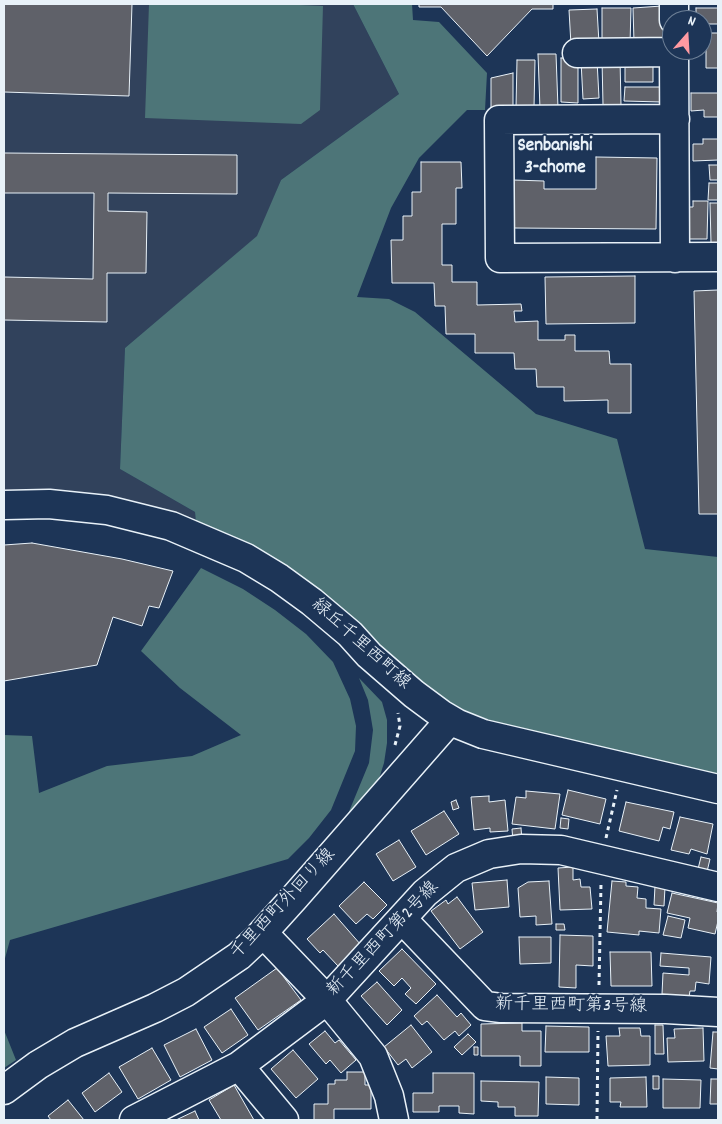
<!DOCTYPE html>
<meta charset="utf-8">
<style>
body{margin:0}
#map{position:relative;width:722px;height:1124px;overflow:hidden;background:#1d3557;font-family:Dekko,sans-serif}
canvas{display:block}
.frame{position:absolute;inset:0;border:5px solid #e8f1f8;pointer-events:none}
.north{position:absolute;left:662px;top:10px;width:50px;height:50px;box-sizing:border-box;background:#1d3557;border:1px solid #6e8097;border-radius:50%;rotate:19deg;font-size:14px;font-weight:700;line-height:20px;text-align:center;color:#e8f1f8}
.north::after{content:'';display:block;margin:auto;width:18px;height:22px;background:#ff9aa2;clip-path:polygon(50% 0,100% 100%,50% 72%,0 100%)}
</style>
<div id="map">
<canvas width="722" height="1124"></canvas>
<div class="frame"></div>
<div class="north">N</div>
</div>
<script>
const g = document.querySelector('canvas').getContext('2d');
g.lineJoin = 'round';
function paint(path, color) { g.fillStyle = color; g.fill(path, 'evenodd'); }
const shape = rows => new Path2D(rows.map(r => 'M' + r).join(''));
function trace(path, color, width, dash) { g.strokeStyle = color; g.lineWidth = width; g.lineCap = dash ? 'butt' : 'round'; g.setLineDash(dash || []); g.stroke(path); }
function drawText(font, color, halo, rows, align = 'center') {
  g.font = font + ' Dekko,"Klee One",sans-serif'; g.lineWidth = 4; g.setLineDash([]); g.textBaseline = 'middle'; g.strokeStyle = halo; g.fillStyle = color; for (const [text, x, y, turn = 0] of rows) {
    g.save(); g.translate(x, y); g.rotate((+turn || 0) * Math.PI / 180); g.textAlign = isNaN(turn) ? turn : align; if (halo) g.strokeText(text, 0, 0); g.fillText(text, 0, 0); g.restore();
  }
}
paint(shape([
 [4,4,353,4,399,94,281,180,258,236,125,348,120,469,195,512,196,523,4,492]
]), '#31425c');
paint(shape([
 [149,4,277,4,323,6,320,110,301,124,145,118],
 [353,4,412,4,413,20,439,22,487,73,485,110,467,110,419,158,391,208,357,297,389,299,415,312,536,414,617,439,645,549,718,557,718,775,512,728,467,712,437,694,416,677,350,618,196,523,195,512,120,469,125,348,257,236,281,180,399,94],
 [201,568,243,589,275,610,306,634,333,662,350,699,356,726,355,751,331,810,309,838,288,859,10,940,4,962,4,735,32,736,39,793,107,766,192,756,241,735,180,688,141,651],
 [359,678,382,702,387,720,387,743,384,763,377,785,351,817,348,814,369,763,373,730,368,700],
 [4,1030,16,1060,4,1068]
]), '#4d7578');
const building = shape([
 [4,4,132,4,129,96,4,92,4,4],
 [419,4,553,4,553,9,532,9,487,56,441,7,419,7,419,4],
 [662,6,664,41,634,42,633,8,662,6],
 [602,8,631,8,630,44,602,44,602,8],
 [696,8,718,8,718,24,702,24,702,20,696,20,696,8],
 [597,9,599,43,571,45,569,10,597,9],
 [706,33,718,33,718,68,706,68,706,33],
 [538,54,556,54,558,108,540,109,538,54],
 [561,58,578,58,578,103,561,102,561,58],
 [602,59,620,59,621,105,603,105,602,59],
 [517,60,535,60,534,108,516,108,517,60],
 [597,60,599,98,583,99,581,61,597,60],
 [625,62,653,62,653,82,625,82,625,62],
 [513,73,513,110,491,109,491,78,513,73],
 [625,87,662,87,662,102,624,101,625,87],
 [691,93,718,93,718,117,704,117,704,110,691,111,691,93],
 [703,139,718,139,718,160,693,161,693,144,703,144,703,139],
 [4,153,237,155,237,194,108,193,108,211,147,212,146,273,107,273,107,322,4,320,4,277,93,279,94,193,4,193,4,153],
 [596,157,657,158,656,229,513,228,513,180,544,181,544,189,596,189,596,157],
 [421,162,461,162,462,188,456,188,456,224,442,224,442,265,452,265,452,282,477,282,477,305,521,304,522,311,514,311,515,322,538,321,538,340,565,340,565,335,575,335,575,351,609,351,610,364,631,364,631,413,608,413,608,400,564,401,564,387,537,387,536,369,515,369,514,353,475,353,475,334,446,334,445,306,435,306,434,283,392,283,391,240,403,240,403,216,412,216,412,192,421,192,421,162],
 [709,165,718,165,718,180,710,180,709,165],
 [709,183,718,183,718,200,708,200,709,183],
 [693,201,708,201,707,239,689,239,689,207,693,207,693,201],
 [710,203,718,203,718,243,711,243,710,203],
 [635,276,635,323,546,324,545,277,635,276],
 [718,290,718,514,699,514,694,291,718,290],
 [32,543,122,559,173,571,159,608,149,606,142,626,113,617,97,665,4,681,4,545,32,543],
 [568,790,606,799,600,824,562,815,568,790],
 [526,791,560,794,555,829,512,824,516,797,526,798,526,791],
 [489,796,489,802,505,800,508,831,490,832,490,828,474,830,471,797,489,796],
 [456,800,459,808,453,810,451,802,456,800],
 [626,802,674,812,670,829,663,827,659,841,619,831,626,802],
 [444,811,459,834,426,855,411,831,444,811],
 [680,817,713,824,707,854,691,849,689,854,671,850,680,817],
 [561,818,569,819,568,829,560,828,561,818],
 [521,828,522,840,513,841,512,829,521,828],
 [399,840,416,867,393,881,376,854,399,840],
 [701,857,710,859,706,876,697,873,701,857],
 [573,867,573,880,580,879,581,887,590,887,592,909,560,910,558,868,573,867],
 [507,880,509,907,475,910,472,883,507,880],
 [549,881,552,924,536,925,536,916,520,917,518,888,528,882,549,881],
 [612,881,626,882,626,886,638,887,637,898,646,899,646,908,661,909,659,933,639,931,639,935,607,932,612,881],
 [364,882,387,905,373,919,367,914,356,924,339,906,364,882],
 [655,886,665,887,664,906,654,905,655,886],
 [672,893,718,903,717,912,718,913,718,921,715,934,688,928,690,918,667,913,672,893],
 [457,897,483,932,460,949,431,911,446,900,448,904,457,897],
 [334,914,361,945,338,966,323,950,320,953,307,939,334,914],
 [668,916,685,920,681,938,663,935,668,916],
 [556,924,564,924,565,930,556,930,556,924],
 [560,935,593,936,593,966,576,965,576,988,559,987,560,935],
 [519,937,551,937,551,963,520,964,519,937],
 [402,949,436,984,416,1004,405,994,411,988,402,978,394,986,379,971,402,949],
 [610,952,651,952,652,986,611,986,610,952],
 [661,953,711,957,709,984,696,982,695,991,690,991,689,997,662,994,663,973,689,975,689,968,660,966,661,953],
 [277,968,301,1000,258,1030,235,998,277,968],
 [377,982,402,1010,387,1025,361,996,377,982],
 [437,995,457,1017,461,1013,471,1025,459,1036,455,1031,444,1040,427,1021,422,1025,414,1016,437,995],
 [231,1009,248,1035,222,1053,204,1027,231,1009],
 [522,1023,522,1031,541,1031,541,1066,520,1066,520,1056,481,1056,481,1024,522,1023],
 [411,1025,432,1052,412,1068,406,1059,398,1065,384,1047,411,1025],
 [655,1025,663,1025,664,1054,655,1054,655,1025],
 [546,1026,589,1027,589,1052,545,1052,546,1026],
 [619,1028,640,1028,641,1036,650,1036,650,1065,608,1066,606,1036,620,1036,619,1028],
 [703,1028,704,1061,668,1062,667,1038,675,1038,674,1029,703,1028],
 [196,1029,212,1060,180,1077,164,1045,196,1029],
 [325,1031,335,1043,339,1040,356,1060,341,1073,330,1060,326,1064,309,1044,325,1031],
 [713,1032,718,1032,718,1069,710,1068,713,1032],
 [468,1034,476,1042,462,1055,454,1047,468,1034],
 [474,1047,478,1047,478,1055,474,1055,474,1047],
 [152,1048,171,1080,138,1099,119,1067,152,1048],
 [293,1050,318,1079,296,1098,271,1069,293,1050],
 [347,1072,365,1072,365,1085,371,1085,371,1109,334,1109,334,1120,314,1120,314,1104,328,1104,328,1084,335,1084,335,1080,347,1080,347,1072],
 [109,1073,122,1092,95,1112,82,1093,109,1073],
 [433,1073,474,1073,474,1114,459,1113,459,1106,439,1106,439,1112,413,1112,413,1093,433,1093,433,1073],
 [653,1076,659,1076,659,1089,653,1089,653,1076],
 [546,1077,579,1078,579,1105,546,1104,546,1077],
 [646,1077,647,1107,620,1107,621,1102,610,1102,610,1078,646,1077],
 [663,1079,701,1080,700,1108,663,1108,663,1079],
 [711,1079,718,1079,718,1104,710,1104,711,1079],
 [481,1081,539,1082,538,1116,515,1116,515,1107,498,1107,498,1102,481,1101,481,1081],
 [234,1085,254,1120,221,1120,209,1100,234,1085],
 [68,1100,84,1120,51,1120,48,1116,68,1100],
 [195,1111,199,1120,176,1120,195,1111]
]);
paint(building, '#5f6169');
trace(building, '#e8f1f8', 1);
const minor = shape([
 [674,4,674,20],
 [674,50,675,258],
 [577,53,674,52],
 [675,119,499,120,500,258,718,257],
 [4,505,49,504,107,510,171,526,246,558,279,578,312,602,350,634,369,655,414,694,441,714,458,724,483,734,718,789],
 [402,919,485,1006,501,1008,666,1009,718,1012],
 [263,933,327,1000,373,1056,389,1096,394,1120],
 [239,1066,284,1120],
 [4,1090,38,1065,75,1043,155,1008,186,992,239,956,256,940,294,898,450,720],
 [134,1120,239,1066,327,1000,425,893,446,876,456,868,489,854,521,849,561,850,718,887]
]);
trace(minor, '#e8f1f8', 31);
trace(shape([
 [395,745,400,726,398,713],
 [606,838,617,790],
 [599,985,601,883],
 [597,1120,598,1031]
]), '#e8f1f8', 3, [4, 4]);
trace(minor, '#1d3557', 28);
drawText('18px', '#e8f1f8', '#1d3557', [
 ["緑丘千里西町線",360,645,42],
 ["千里西町外回り線",284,905,-47],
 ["新千里西町第2号線",384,940,-46],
 ["新千里西町第3号線",571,1007,1]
]);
drawText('bold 19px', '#e8f1f8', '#1d3557', [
 ["Senbanishi",555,147],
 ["3-chome",555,169]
]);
</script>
